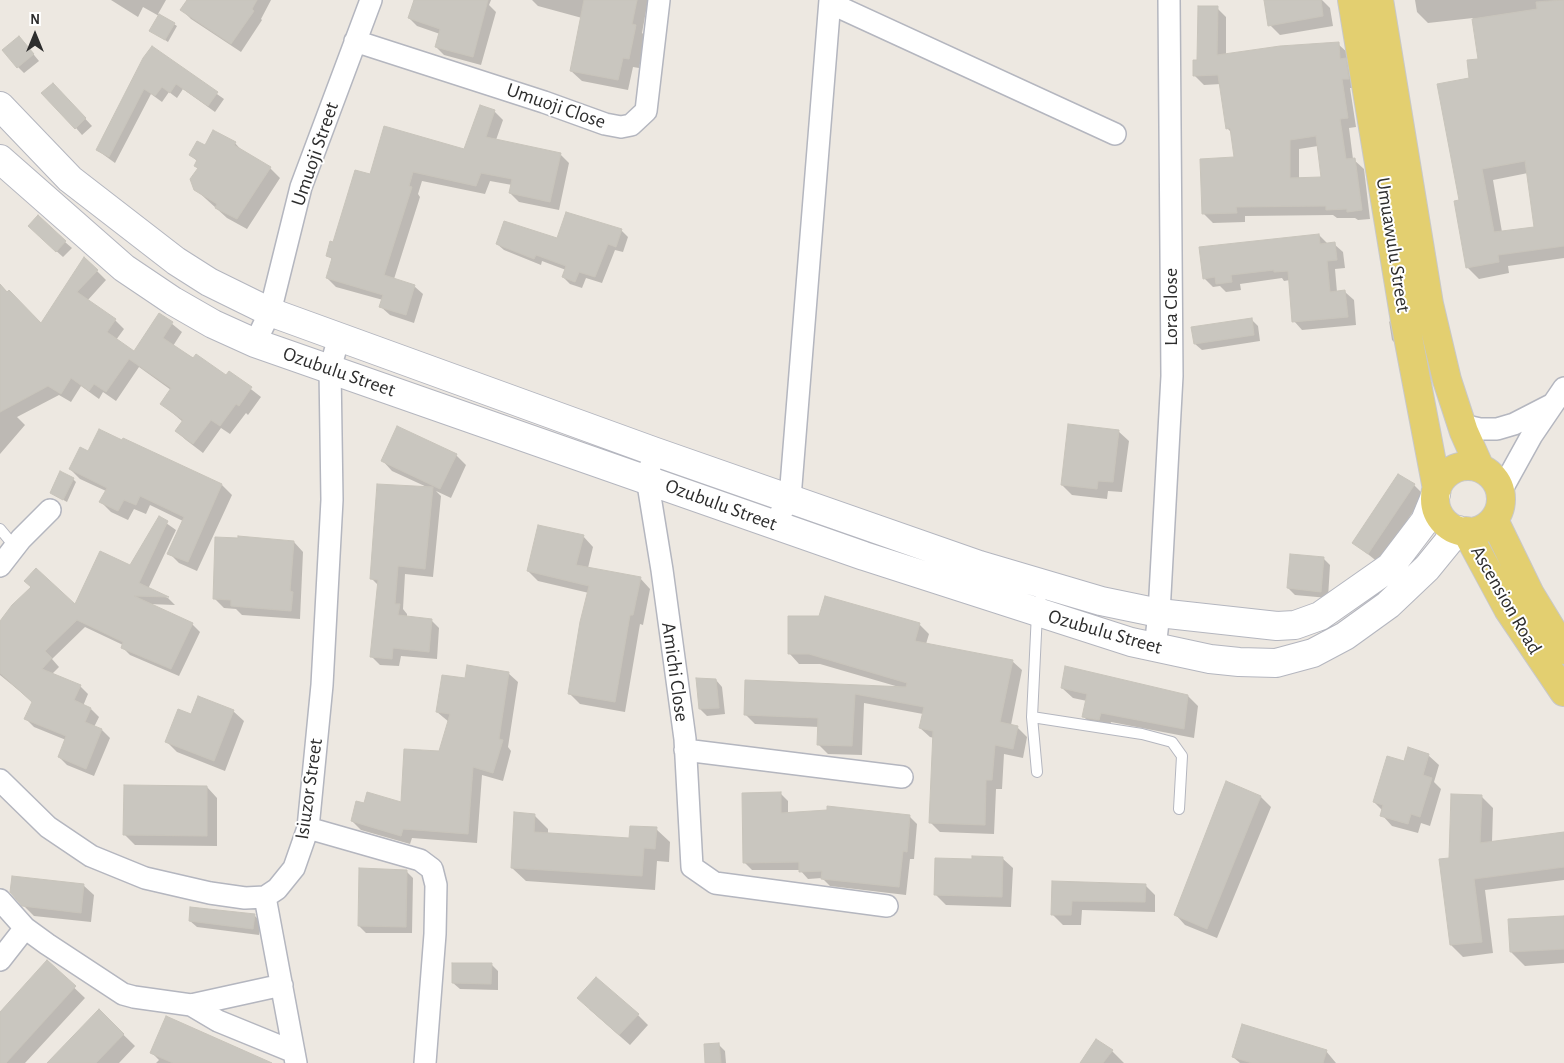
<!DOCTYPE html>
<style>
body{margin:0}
#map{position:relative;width:1564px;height:1063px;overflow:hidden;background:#ede8e1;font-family:"Alegreya Sans",sans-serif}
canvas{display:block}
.north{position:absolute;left:10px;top:10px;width:50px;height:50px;-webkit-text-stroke:4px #fff;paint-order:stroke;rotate:0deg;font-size:14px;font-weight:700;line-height:20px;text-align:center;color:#2d2d2d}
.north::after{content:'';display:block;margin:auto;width:18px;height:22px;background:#2d2d2d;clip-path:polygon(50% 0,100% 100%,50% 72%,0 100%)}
</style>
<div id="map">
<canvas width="1564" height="1063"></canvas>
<div class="north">N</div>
</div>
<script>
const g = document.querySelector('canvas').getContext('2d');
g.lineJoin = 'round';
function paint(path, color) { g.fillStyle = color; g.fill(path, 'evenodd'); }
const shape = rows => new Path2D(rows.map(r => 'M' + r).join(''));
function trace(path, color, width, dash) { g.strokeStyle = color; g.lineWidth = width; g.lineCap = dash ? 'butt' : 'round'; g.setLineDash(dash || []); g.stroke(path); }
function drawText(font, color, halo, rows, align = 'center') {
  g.font = font + ' "Alegreya Sans",sans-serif'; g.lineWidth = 4; g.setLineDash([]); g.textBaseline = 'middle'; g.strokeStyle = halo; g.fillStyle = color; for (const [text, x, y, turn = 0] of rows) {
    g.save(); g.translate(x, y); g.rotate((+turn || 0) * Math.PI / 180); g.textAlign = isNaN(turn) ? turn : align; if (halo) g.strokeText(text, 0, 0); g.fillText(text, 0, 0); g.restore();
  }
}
paint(shape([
 [111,0,166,0,158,14,177,26,168,42,151,31,159,16,143,7,138,17],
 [188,0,271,0,261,19,262,20,241,52,191,19,182,10],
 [415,0,491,0,489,5,496,12,481,65,444,55,436,47,440,34,417,26,409,18],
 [532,0,648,0,642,33,646,36,639,68,633,67,628,90,582,81,571,71,582,18,538,6],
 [1265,0,1322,0,1330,8,1333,26,1280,35,1270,25],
 [1415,0,1564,0,1564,258,1508,266,1509,273,1479,279,1467,267,1460,201,1470,79,1479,60,1473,18,1428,23,1417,12],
 [1528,173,1536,228,1502,232,1493,180],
 [1217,8,1226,17,1226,55,1338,44,1348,53,1348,62,1355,69,1358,88,1350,88,1356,127,1349,128,1353,159,1364,169,1370,219,1358,220,1355,218,1337,218,1333,215,1245,216,1245,222,1213,223,1204,214,1236,159,1232,133,1227,128,1221,84,1204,85,1194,75],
 [1318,146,1323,178,1299,179,1299,149],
 [25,44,39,61,24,73,18,67],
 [152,48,224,99,215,112,183,89,177,98,169,92,162,102,151,94,115,163,97,150],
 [53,84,92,126,82,135,76,128],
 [480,107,495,112,503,120,496,140,560,154,569,163,559,210,519,202,510,193,512,185,490,181,485,194,422,181,418,194,420,197,394,279,414,286,423,294,414,323,390,315,381,307,383,300,336,287,327,278,333,260,327,255,371,176,465,150],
 [235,143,244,153,270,168,280,178,247,229,227,218,195,189,199,169,195,166,198,162,191,155,206,147],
 [621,230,628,237,623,252,615,250,602,283,586,278,582,288,570,284,563,277,566,270,542,261,541,265,504,250,497,244,558,239],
 [36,233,65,242,72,248,63,257],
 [1319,235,1328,244,1334,244,1343,252,1345,268,1335,269,1337,292,1345,292,1354,300,1356,325,1302,330,1294,321,1290,280,1284,281,1282,278,1240,284,1241,290,1226,292,1220,286,1213,287,1204,278],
 [97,271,106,280,87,301,115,320,124,329,116,340,135,353,160,314,182,332,173,346,226,377,229,372,261,397,248,415,246,413,230,434,221,428,203,453,186,440,176,431,183,422,162,404,171,390,139,367,116,401,103,392,99,399,81,386,71,402,59,395,17,417,25,425,0,454,0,285,42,325],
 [1251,319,1258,326,1260,341,1202,350,1195,344],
 [1389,321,1392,324,1395,343,1392,340],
 [1118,431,1129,441,1122,492,1108,491,1107,499,1072,495,1062,485],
 [123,439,222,485,232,495,197,571,179,563,169,553,183,521,150,505,146,514,134,509,128,520,111,512,101,502,106,491,80,479,70,469,89,453,122,442],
 [456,455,466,465,451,498,436,491,441,496,433,577,405,574,403,609,407,614,407,618,431,620,439,628,437,659,401,656,399,666,380,665,372,657,379,586,372,579,429,488,392,471,382,460],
 [73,479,76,482,67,502,51,493],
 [1414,485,1424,495,1379,563,1354,543],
 [159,518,176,530,148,589,168,598,175,605,148,604,192,624,200,632,179,676,130,655,122,647,123,645,85,627,52,659,59,667,52,674,80,686,88,694,83,706,91,709,99,717,94,727,102,730,110,738,94,776,67,765,59,757,66,740,34,727,26,719,33,702,0,675,0,623,76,606,131,567],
 [583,536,593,547,588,568,640,578,650,589,643,625,640,624,625,712,580,704,570,694,589,593,538,581,528,571],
 [294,542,303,552,300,619,242,615,236,609,224,608,215,599],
 [1323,558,1330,565,1328,598,1295,595,1288,588],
 [919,624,929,634,926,644,1012,661,1022,670,1011,725,1017,727,1027,737,1023,758,1004,754,1002,789,996,789,994,834,940,832,930,822,934,738,930,737,920,728,923,714,864,703,862,755,828,754,818,744,819,727,755,724,745,714,747,682,899,687,820,664,799,664,790,654],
 [508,673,518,682,508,747,511,751,503,781,482,775,477,843,412,838,410,844,361,830,352,821,365,805,402,803,440,753,449,722,437,712,466,680],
 [716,680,722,687,725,714,707,716,700,709],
 [1062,688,1188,696,1198,706,1194,738,1111,722,1109,730,1094,727,1084,717,1087,701,1073,698],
 [233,711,244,721,225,771,177,752,167,742,192,716],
 [1428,755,1439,765,1434,782,1441,789,1430,826,1421,823,1418,833,1392,826,1382,815,1383,811,1374,802,1405,762],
 [1226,783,1261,797,1271,807,1217,938,1185,925,1175,914],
 [207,787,217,798,217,846,135,845,125,835],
 [780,793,788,801,788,814,828,811,909,816,917,824,914,859,910,859,906,895,830,886,822,878,808,879,800,870,752,870,744,862],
 [1481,796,1493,808,1492,842,1564,833,1564,880,1485,890,1493,953,1463,957,1451,945,1450,859],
 [534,815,548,829,548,834,631,840,656,829,670,842,669,862,657,861,655,890,526,881,512,868],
 [1002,858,1013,868,1011,907,946,905,936,895,974,860],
 [406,871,413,878,412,933,366,933,359,926],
 [1053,882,1145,885,1155,895,1155,912,1082,910,1081,925,1063,925,1052,914],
 [83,885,94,895,91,922,34,916,23,905],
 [254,915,261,922,259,935,197,927,190,921],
 [1564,917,1564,963,1525,966,1511,952],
 [47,962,85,998,25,1063,6,1063,0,1057,0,1014],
 [491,964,498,971,498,990,460,989,453,983],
 [589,1009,638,1015,648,1025,630,1045],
 [99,1011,135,1046,119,1063,48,1063],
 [718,1044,725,1051,726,1063,707,1063],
 [1112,1051,1124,1063,1081,1063],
 [1326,1051,1336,1063,1240,1063,1233,1057],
 [152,1053,266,1063,156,1063,159,1060]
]), '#0003');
const building = shape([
 [187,0,257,0,252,9,254,11,231,44,180,10,187,0],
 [414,0,488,0,473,57,435,47,440,29,408,18,414,0],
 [584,0,637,0,632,24,636,25,629,59,623,58,618,80,570,71,584,0],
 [1264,0,1321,0,1323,16,1268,26,1264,0],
 [1564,0,1564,246,1498,255,1499,262,1466,268,1454,201,1459,200,1437,84,1469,78,1467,60,1478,59,1472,19,1537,9,1536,2,1564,0],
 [1525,161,1534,227,1494,232,1482,169,1525,161],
 [1198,6,1218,6,1217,55,1280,46,1339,42,1340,59,1346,58,1349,79,1342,79,1348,118,1340,119,1346,159,1355,158,1362,210,1347,212,1347,209,1326,210,1326,206,1236,207,1237,213,1202,214,1200,159,1234,157,1230,128,1226,129,1218,75,1193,76,1193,60,1197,60,1198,6],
 [1316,136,1321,177,1290,178,1290,140,1316,136],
 [159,14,175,23,165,40,149,31,159,14],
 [19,36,34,54,17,68,2,50,19,36],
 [152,46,218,92,208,106,176,84,170,93,162,87,155,96,144,89,109,157,96,150,143,58,152,46],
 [53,83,86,118,75,129,41,93,53,83],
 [480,105,495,110,486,137,561,153,550,202,509,193,512,179,481,173,476,186,413,172,409,186,412,187,384,275,415,285,406,315,379,307,383,295,326,278,332,258,326,256,330,241,333,242,355,170,370,174,384,126,464,149,480,105],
 [213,130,236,142,234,145,271,167,237,219,215,208,217,204,194,190,190,179,198,168,194,166,197,160,189,155,197,141,205,145,213,130],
 [566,212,622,229,616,247,608,244,595,277,579,272,575,282,562,277,566,266,536,255,534,259,496,244,504,221,557,238,566,212],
 [38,215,66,241,56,252,28,226,38,215],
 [1319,234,1320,244,1335,242,1337,260,1327,261,1330,292,1345,290,1348,317,1292,322,1288,271,1274,272,1274,270,1231,275,1232,282,1216,284,1215,277,1203,279,1199,247,1319,234],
 [84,257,98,270,77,292,116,319,107,332,134,351,159,313,173,322,163,338,193,358,196,354,226,375,229,371,252,387,239,406,236,404,220,426,211,420,193,444,175,431,183,420,160,404,171,388,129,359,106,392,94,384,89,391,71,378,61,394,48,386,0,412,0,284,7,292,9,290,41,323,84,257],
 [1252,318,1254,335,1194,344,1191,327,1252,318],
 [1068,424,1119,430,1113,482,1098,481,1097,489,1061,485,1068,424],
 [397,426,457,454,440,489,381,461,397,426],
 [99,429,122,440,123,438,222,484,188,562,167,554,184,517,140,496,136,505,124,500,118,511,99,502,107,488,69,469,80,447,88,451,99,429],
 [60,471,74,478,63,500,50,493,60,471],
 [1398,474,1415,484,1368,554,1352,543,1398,474],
 [377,484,433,487,425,569,398,566,395,604,400,604,398,615,432,619,429,652,393,648,392,659,370,657,378,580,370,579,377,484],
 [159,516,168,521,139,583,169,597,134,596,193,623,171,669,121,648,123,642,77,620,45,651,52,658,42,669,81,685,74,700,91,708,85,722,102,729,86,769,58,757,66,736,24,719,32,702,0,673,0,621,12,605,31,587,24,581,36,568,75,604,100,551,130,565,159,516],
 [538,525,584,535,576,565,641,577,633,615,630,615,615,702,568,694,580,622,589,586,527,571,538,525],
 [238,536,294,541,290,591,293,592,291,611,231,606,231,600,213,599,215,537,238,538,238,536],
 [1290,554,1324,557,1321,592,1287,588,1290,554],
 [825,596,920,623,915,641,1013,660,1000,722,1018,726,1013,749,995,745,992,780,986,780,985,825,929,823,933,731,919,728,924,707,855,694,852,746,817,745,818,718,744,715,745,680,906,687,907,683,809,654,788,654,788,616,819,616,825,596],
 [467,665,509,672,499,739,503,740,493,773,473,767,468,834,403,829,401,836,351,821,356,801,364,803,367,792,401,802,404,749,439,751,450,714,436,712,442,675,465,678,467,665],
 [1065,666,1188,695,1184,729,1101,713,1099,720,1082,717,1087,694,1061,688,1065,666],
 [696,678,716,679,719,708,699,709,696,678],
 [198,696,234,710,214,761,165,742,178,709,191,714,198,696],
 [1408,747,1429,754,1423,775,1432,778,1420,817,1411,814,1408,824,1380,816,1383,805,1373,802,1387,756,1404,761,1408,747],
 [1226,781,1261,796,1207,929,1174,915,1226,781],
 [124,785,207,786,207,836,123,835,124,785],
 [781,792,781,813,827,810,827,806,910,815,907,852,903,851,899,887,821,879,822,871,799,872,799,862,743,863,742,793,781,792],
 [1451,794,1482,795,1480,843,1564,832,1564,867,1474,879,1482,942,1450,945,1439,859,1449,858,1451,794],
 [514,812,535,814,534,832,629,838,630,826,657,827,655,849,644,848,642,876,511,868,514,812],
 [972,856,1003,857,1002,897,934,895,935,858,972,859,972,856],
 [359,868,407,870,406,927,358,926,359,868],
 [12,876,84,884,81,913,22,906,10,892,12,876],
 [1052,881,1146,884,1145,902,1072,901,1071,915,1051,915,1052,881],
 [190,907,255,914,253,929,189,921,190,907],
 [1564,916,1564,949,1510,952,1508,919,1564,916],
 [47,960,76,986,6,1063,0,1063,0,1012,47,960],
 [452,963,492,963,491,984,452,983,452,963],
 [596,977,639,1014,619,1035,577,998,596,977],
 [99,1009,124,1034,96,1063,47,1063,99,1009],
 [166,1016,272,1063,173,1063,150,1053,166,1016],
 [1242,1024,1327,1050,1323,1063,1252,1063,1232,1057,1242,1024],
 [1096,1039,1113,1050,1103,1063,1080,1063,1096,1039],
 [719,1043,721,1063,705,1063,704,1044,719,1043]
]);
paint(building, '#c9c6bf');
trace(building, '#c8c4bb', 1);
const lane = shape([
 [0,529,15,547],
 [1032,717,1142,734,1172,742,1182,756,1179,809],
 [1037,772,1032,717,1037,613,1044,584]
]);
const street = shape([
 [830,3,1115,134],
 [355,41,544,102,605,124,621,127,631,125,646,111,659,0],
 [255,343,270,312,301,187,371,0],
 [1462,425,1480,429,1497,429,1514,424,1551,405],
 [650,467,647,478,662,570,685,739,692,867,715,883,887,906],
 [1501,491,1532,435,1564,388],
 [774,524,790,498,830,0],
 [0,566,21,539,50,510],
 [1155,648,1159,613,1172,376,1169,0],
 [685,750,902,777],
 [0,780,48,827,91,856,145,878,210,893,245,898,265,897,277,889,294,868,308,828,322,685,332,500,330,369,339,337],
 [308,828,420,860,432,869,436,885,435,934,425,1063],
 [265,897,296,1063],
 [0,900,25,928,47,944,123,994,134,997,191,1005,282,985],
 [0,960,25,928],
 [191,1005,218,1021,294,1052]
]);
const secondary = shape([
 [0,106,70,179,176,261,209,282,270,312,653,451,979,565,1101,601,1159,613,1277,626,1295,625,1320,616,1390,567,1425,521,1436,494],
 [0,159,124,268,173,301,213,324,255,343,864,556,1131,642,1210,659,1239,662,1276,663,1313,653,1345,636,1388,605,1427,568,1458,530]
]);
const primary = shape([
 [1352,0,1405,321,1437,489],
 [1379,0,1429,304,1447,380,1464,432,1480,468],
 '1435 499a33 33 0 1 1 66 0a33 33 0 1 1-66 0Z',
 [1494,520,1530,594,1564,650],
 [1466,531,1508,609,1564,692]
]);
trace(lane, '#b4b6bf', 12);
trace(street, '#b4b6bf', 24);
trace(secondary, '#b4b6bf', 30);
trace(primary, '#c8c8c8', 30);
trace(lane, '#fff', 10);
trace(street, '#fff', 21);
trace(secondary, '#fff', 28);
trace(primary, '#e3cf70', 28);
drawText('20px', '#2d2d2d', '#fff', [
 ["Umuoji Close",556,106,19],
 ["Umuoji Street",315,154,-71],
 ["Umuawulu Street",1393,245,81],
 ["Lora Close",1171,307,-90],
 ["Ozubulu Street",339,372,19],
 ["Ozubulu Street",721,505,20],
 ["Ascension Road",1506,600,60],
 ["Ozubulu Street",1105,632,16],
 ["Amichi Close",675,672,82],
 ["Isiuzor Street",309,789,-82]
]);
</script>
